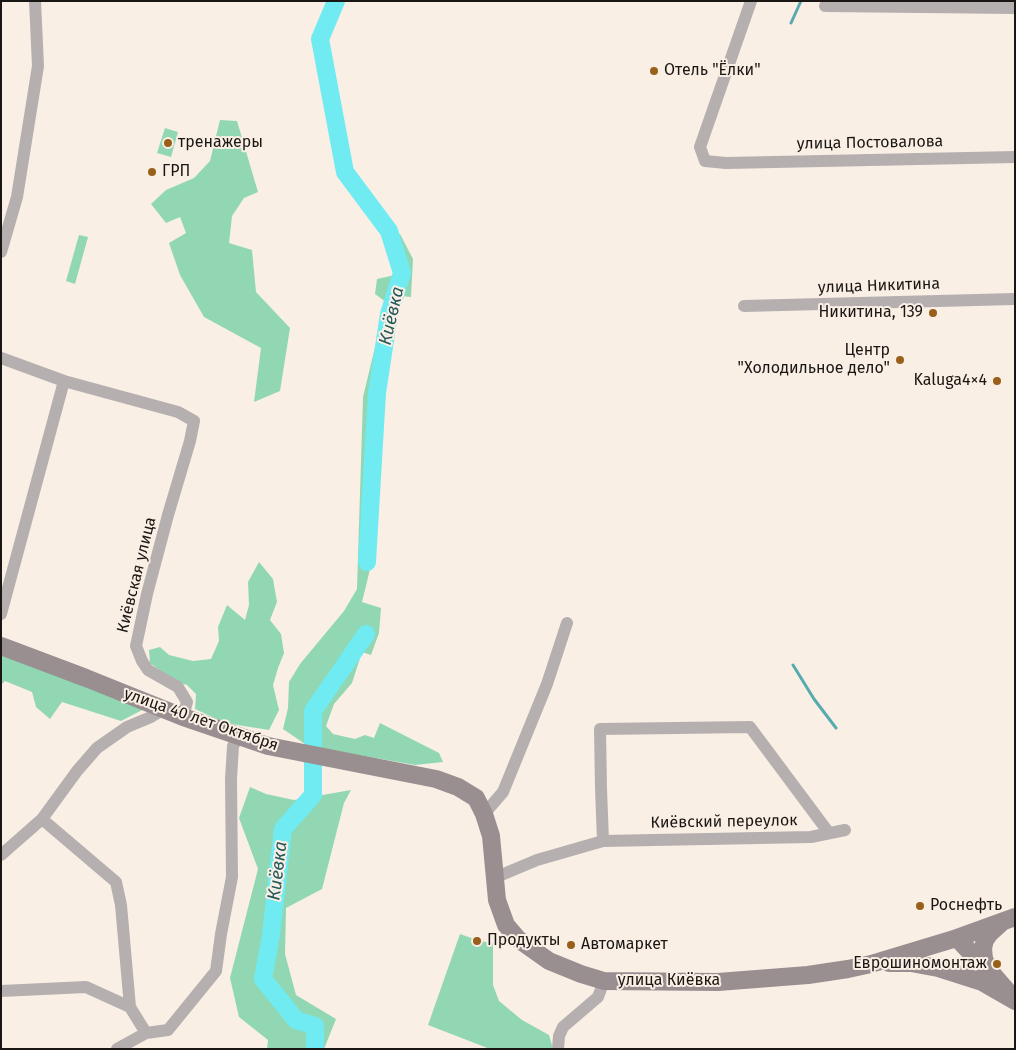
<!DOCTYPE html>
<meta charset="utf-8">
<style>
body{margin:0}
#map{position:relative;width:1016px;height:1050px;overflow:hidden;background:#faefe5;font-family:"Fira Sans",sans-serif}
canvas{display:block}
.frame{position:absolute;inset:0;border:2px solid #1a1613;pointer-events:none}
</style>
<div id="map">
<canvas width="1016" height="1050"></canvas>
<div class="frame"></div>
</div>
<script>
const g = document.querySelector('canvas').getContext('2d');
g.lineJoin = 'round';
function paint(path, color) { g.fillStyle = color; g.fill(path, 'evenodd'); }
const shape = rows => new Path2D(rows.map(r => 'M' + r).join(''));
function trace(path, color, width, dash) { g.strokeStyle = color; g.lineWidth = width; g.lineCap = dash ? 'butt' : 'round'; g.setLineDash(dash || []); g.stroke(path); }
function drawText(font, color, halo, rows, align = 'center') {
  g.font = font + ' "Fira Sans",sans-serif'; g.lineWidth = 4; g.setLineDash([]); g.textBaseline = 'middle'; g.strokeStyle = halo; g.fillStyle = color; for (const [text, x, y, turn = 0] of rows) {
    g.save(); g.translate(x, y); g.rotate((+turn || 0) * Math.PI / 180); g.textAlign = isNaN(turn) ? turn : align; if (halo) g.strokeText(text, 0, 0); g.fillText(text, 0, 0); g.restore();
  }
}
paint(shape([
 [220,120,237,121,258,192,244,198,232,216,229,243,252,250,256,292,290,328,280,391,254,402,261,348,204,317,180,275,169,243,186,233,180,217,166,223,151,204,166,190,194,178,210,161],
 [165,128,178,132,171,157,157,153],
 [400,234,413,259,411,297,401,296,384,394,374,553,362,602,381,608,379,633,371,655,362,652,352,683,334,704,326,726,333,734,355,739,365,735,374,738,380,723,439,753,443,762,415,765,308,746,283,729,288,708,289,682,300,664,344,611,357,589,363,397,386,302,375,294,377,279,395,275,387,244],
 [79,235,88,237,75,284,66,281],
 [259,562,273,579,277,602,270,620,281,634,284,653,278,668,273,685,279,710,269,730,225,723,195,709,196,694,187,685,176,682,150,663,149,650,160,647,169,655,193,661,211,659,219,641,218,627,227,605,245,620,249,605,248,582],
 [1,655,146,708,121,721,62,702,50,719,36,707,32,692,5,681,1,685],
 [250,787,266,794,294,800,351,790,344,803,322,889,286,908,285,954,296,995,336,1019,324,1049,267,1049,268,1040,239,1017,230,978,258,869,239,818],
 [460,934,480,941,493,943,493,985,499,1001,522,1020,549,1035,553,1049,490,1049,428,1025]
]), '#91d7b3');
trace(shape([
 [791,23,801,1],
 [793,665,814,699,836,728]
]), '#56abaf', 3);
trace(shape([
 [336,1,320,39,345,172,389,231,402,273,389,314,377,393,367,562],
 [315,1049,315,1026,296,1020,263,979,271,935,283,829,313,795,313,711,366,634]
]), '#70ebf2', 18);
trace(shape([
 [751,1,700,147,705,161,726,163,1015,157],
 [825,6,1015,8],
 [1,252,17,197,38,66,35,1],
 [744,306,1015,299],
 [1,358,64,381,178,412,194,421,190,441,168,515,147,594,136,646,142,661,148,670,178,687,187,702,183,717],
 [1,614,64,381],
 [484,814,503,792,547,684,567,623],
 [42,819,116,882,121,905,130,1007,146,1033],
 [603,841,601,788,600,729,750,727,829,833],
 [1,855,42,819,77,771,97,748,127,727,151,717,164,709],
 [494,878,537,860,603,841,811,837,845,830],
 [1,991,86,987,130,1007],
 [117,1049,146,1033,168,1030,216,971,221,934,232,877,231,779,233,746,239,736],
 [558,1049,559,1036,563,1027,598,997,604,981]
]), '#b6afb0', 12);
trace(shape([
 [1,646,86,678,183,717,268,746,436,779,458,787,476,798,484,814,491,836,497,900,506,925,518,939,549,961,581,974,604,981,718,982,808,975,848,969,871,964,957,938,1015,917],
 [957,938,971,953,989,970,1008,992],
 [889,963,911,963,938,968,982,982,1015,1001],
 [989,969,984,959,983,948,985,940,990,933,1001,923]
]), '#998f91', 18);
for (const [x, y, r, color] of [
 [654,71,5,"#98601a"],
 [168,143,5,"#98601a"],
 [152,172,5,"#98601a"],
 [933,313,5,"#98601a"],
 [900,360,5,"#98601a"],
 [997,381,5,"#98601a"],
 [920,906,5,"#98601a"],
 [477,941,5,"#98601a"],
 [571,945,5,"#98601a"],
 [997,964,5,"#98601a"]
]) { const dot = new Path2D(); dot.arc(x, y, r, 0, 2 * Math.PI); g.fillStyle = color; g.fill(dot); trace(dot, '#faefe5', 2); }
drawText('16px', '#1a1613', '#faefe5', [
 ["Отель \"Ёлки\"",664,71],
 ["тренажеры",178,143],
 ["ГРП",162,172],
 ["Никитина, 139",923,313,"right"],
 ["Центр",890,351,"right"],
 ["\"Холодильное дело\"",890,369,"right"],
 ["Kaluga4×4",987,381,"right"],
 ["Роснефть",930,906],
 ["Продукты",487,941],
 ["Автомаркет",581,945],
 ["Еврошиномонтаж",987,964,"right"]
], 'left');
drawText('16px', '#1a1613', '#faefe5', [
 ["улица Постовалова",870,143,-1],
 ["улица Никитина",879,286,-2],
 ["Киёвская улица",137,575,-76],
 ["улица 40 лет Октября",201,720,19],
 ["Киёвский переулок",724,822,-1],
 ["улица Киёвка",669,981]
]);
drawText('italic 18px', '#24595c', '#faefe5', [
 ["Киёвка",392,316,-77],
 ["Киёвка",278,871,-83]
]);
</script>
